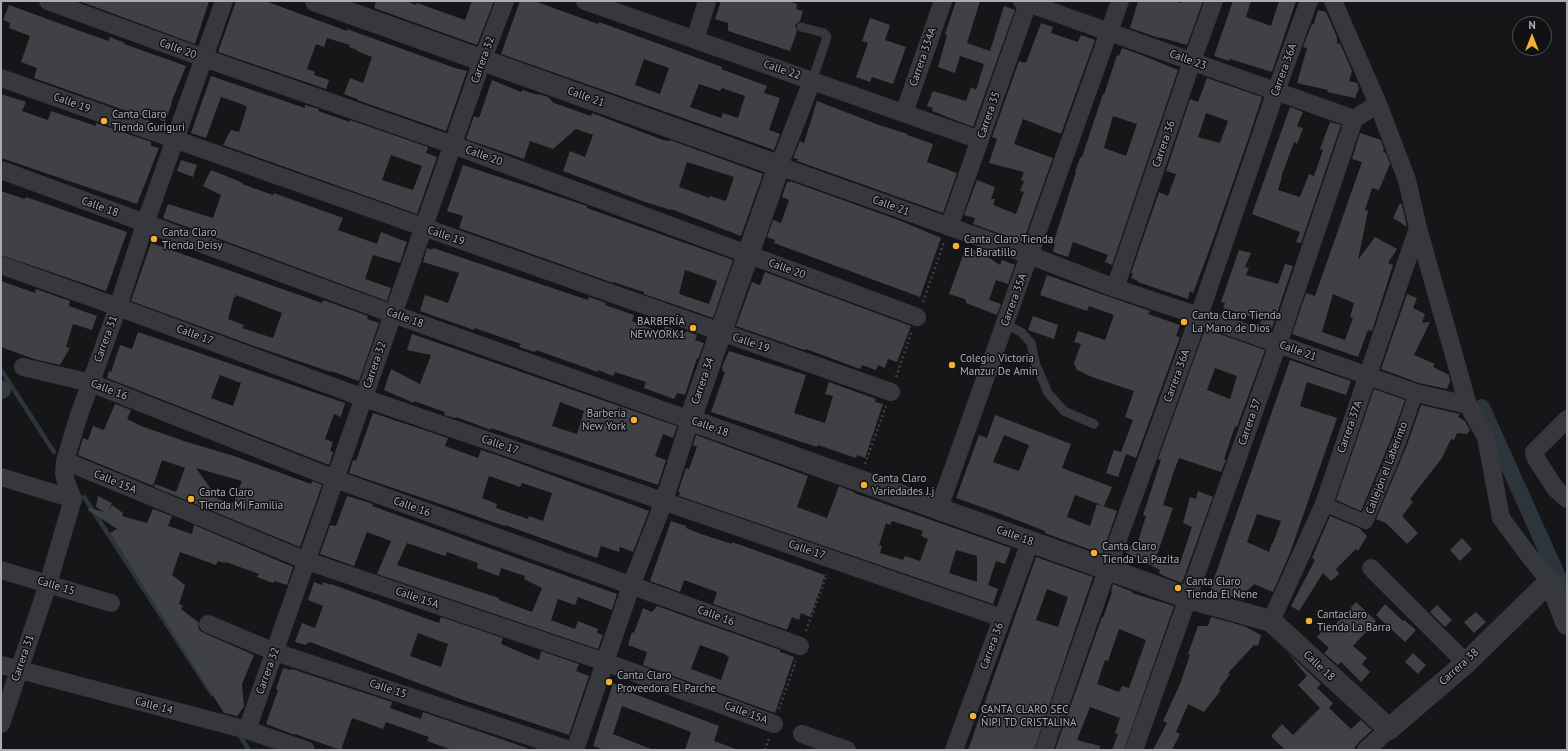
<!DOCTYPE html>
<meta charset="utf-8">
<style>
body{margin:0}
#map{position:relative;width:1568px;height:751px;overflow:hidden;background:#161618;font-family:"PT Sans",sans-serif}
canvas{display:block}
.frame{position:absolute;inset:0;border:2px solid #a8adb8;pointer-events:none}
.north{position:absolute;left:1512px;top:16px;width:40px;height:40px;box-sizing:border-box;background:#111113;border:1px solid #4d4f55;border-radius:50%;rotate:0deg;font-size:11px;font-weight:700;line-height:16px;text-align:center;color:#a8adb8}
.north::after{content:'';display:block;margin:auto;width:14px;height:18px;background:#f2b134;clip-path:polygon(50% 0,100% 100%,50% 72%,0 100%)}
</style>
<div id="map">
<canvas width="1568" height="751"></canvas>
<div class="frame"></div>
<div class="north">N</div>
</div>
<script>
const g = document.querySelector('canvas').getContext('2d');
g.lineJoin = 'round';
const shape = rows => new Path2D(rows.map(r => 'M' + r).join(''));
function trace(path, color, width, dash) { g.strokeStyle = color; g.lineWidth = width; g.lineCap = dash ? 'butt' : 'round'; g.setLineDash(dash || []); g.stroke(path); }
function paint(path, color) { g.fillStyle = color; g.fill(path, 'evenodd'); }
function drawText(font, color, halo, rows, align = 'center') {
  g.font = font + ' "PT Sans",sans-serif'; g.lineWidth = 3; g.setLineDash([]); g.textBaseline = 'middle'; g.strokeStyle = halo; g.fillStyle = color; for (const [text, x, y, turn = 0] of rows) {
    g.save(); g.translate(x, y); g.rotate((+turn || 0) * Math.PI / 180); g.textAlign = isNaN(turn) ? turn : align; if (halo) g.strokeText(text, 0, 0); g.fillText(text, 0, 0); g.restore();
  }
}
trace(shape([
 [1,370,54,452],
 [84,497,212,694],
 [238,733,249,750]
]), '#2c353c', 4.5);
trace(shape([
 [1482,407,1565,592]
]), '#2c353c', 16);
paint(shape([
 [79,1,209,1,195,44],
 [236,1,265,1,347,31,347,29,455,68,467,71,446,131,357,100,357,99,344,94,350,78,363,83,372,57,357,51,357,50,349,47,350,45,327,38,324,47,316,44,307,69,315,72,314,75,329,80,326,89,218,52],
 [376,1,406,1,416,5,417,3,465,20,472,1,494,1,477,45,374,8],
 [520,1,534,1,598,24,599,22,722,67,721,69,767,86,764,93,780,98,769,130,780,134,774,150,501,54],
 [644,59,669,68,660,94,635,85],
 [699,84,720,91,722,88,745,96,738,118,723,113,721,118,690,107],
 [721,1,788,1,797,4,796,9,803,11,800,21,795,25,797,31,790,51,728,31,728,23,715,19],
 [956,1,980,1,967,43,990,51,1004,6,1015,10,973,127,932,111,933,108,927,106,933,91,966,101,971,87,976,90,984,64,960,56,955,73,938,67,947,35,945,34],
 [1138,1,1172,1,1182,3,1182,1,1203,1,1187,45,1159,37,1159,38,1130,28],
 [1233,1,1251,1,1246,17,1271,26,1279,1,1296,1,1272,72,1230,59,1229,61,1214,56],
 [9,5,108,41,110,37,125,43,124,44,186,66,171,103,172,103,165,122,150,116,149,119,34,78,37,68,21,62,30,36,9,28,10,23,3,20],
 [1318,10,1326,12,1337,37,1337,44,1340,43,1352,71,1349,81,1357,83,1359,88,1355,98,1327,92,1328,90,1297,83,1307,48,1303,47,1312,24,1314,24],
 [870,18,890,25,885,40,906,47,893,84,872,77,870,82,856,77,868,43,862,41],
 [1041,23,1053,27,1051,33,1078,42,1081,35,1095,40,1061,134,1023,119,1014,144,1053,158,1023,242,973,224,975,218,964,215,977,180,995,187,991,199,995,199,993,205,1016,214,1024,192,1020,191,1024,181,1021,180,1024,172,989,163,997,139,992,137,1019,61,1026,63],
 [1122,48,1139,54,1178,70,1112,265,1105,262,1108,255,1073,242,1068,257,1053,252,1055,244,1053,244,1076,172,1075,172,1080,158,1082,157,1103,94,1104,95,1117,55,1119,56],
 [1113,116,1137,124,1126,156,1104,148],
 [211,76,305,108,305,105,319,109,318,111,350,122,350,120,428,147,426,153,437,157,417,214,223,145,231,130,239,132,247,107,244,105,221,97,206,138,191,133],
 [391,155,422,166,413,190,382,180],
 [1207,78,1262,97,1248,140,1209,251,1193,293,1190,291,1188,299,1138,282,1138,281,1131,278,1133,274,1131,273,1159,192,1168,196,1176,174,1166,171,1190,99,1198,102],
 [1206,113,1228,121,1220,143,1198,137],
 [492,80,521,92,522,90,538,95,538,94,548,97,554,103,591,116,592,113,663,140,669,141,670,140,763,174,741,236,671,209,671,210,645,202,563,171,570,151,585,157,593,135,576,129,553,149,530,141,524,159,466,139,474,116,479,118],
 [687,162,734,177,726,201,710,196,710,198,679,187],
 [1,94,26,102,22,111,48,120,51,111,96,126,96,123,151,142,151,146,159,148,137,204,1,158],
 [817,101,879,125,908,134,907,135,933,144,927,162,957,173,943,213,797,161,798,159,793,158,800,141,804,143],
 [1290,107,1303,112,1297,126,1303,128,1297,144,1294,142,1281,177,1282,177,1278,190,1300,197,1309,174,1314,176,1323,150,1320,149,1330,122,1341,125,1301,243,1296,242,1300,232,1252,214],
 [1360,133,1381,140,1384,150,1383,152,1386,153,1390,164,1379,190,1372,188,1365,210,1368,211,1358,260,1375,237,1397,249,1388,263,1393,265,1372,331,1368,330,1358,357,1292,334,1306,293,1315,296,1362,162,1352,159],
 [1333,294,1354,303,1350,317,1353,318,1345,340,1322,332],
 [181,160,197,165,193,177,177,171],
 [463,165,587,206,587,208,733,260,713,318,644,294,644,292,613,282,613,283,459,228,463,216,447,211],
 [685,270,717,281,709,304,679,294],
 [211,170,243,183,242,184,273,195,274,193,343,218,338,230,377,244,381,232,407,242,400,263,373,255,365,279,391,288,387,301,163,218,168,204,213,218,221,195,203,186],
 [790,181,901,221,941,238,920,297,782,246,774,243,775,240,767,237,773,220,781,223,789,200,782,197,787,182,790,182],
 [1,191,25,199,26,197,127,232,106,291,1,255],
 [1400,203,1402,205,1407,227,1393,218],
 [151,243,322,303,323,300,368,316,367,319,379,323,359,381,331,371,331,372,254,346,131,301],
 [236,295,282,313,273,338,242,328,244,325,228,319,234,297,236,297],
 [966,247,982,253,1000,265,1002,260,1015,265,1008,284,996,280,989,300,1001,304,997,315,966,303,966,301,965,299,949,294],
 [427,248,432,250,433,248,588,300,589,297,606,303,605,305,634,315,632,321,663,333,665,326,686,333,686,331,697,335,695,340,704,343,698,359,697,358,685,395,677,393,674,399,644,388,646,382,615,372,613,376,598,370,598,372,536,350,535,352,519,347,521,344,474,328,474,330,420,311,425,295,448,303,459,273,423,262],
 [1239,250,1251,253,1245,267,1249,268,1246,275,1278,284,1285,264,1293,266,1272,328,1260,324,1261,320,1223,308,1225,303,1221,302],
 [765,272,911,326,897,362,888,359,885,368,878,365,876,370,862,365,860,369,806,349,805,350,798,348,736,326,752,282,760,285],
 [1047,275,1150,311,1148,314,1180,325,1176,336,1180,337,1136,458,1126,454,1118,477,1106,473,1114,450,1121,452,1133,420,1125,417,1134,391,1092,377,1077,370,1074,363,1081,344,1074,342,1078,331,1105,340,1114,315,1089,306,1087,311,1040,295],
 [1,281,35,293,36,289,70,301,69,306,97,316,92,330,73,324,66,347,70,348,60,365,34,359,1,347],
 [1407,294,1417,298,1413,308,1425,314,1422,323,1430,322,1414,355,1435,364,1433,367,1449,375,1450,381,1447,389,1419,383,1381,369],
 [1033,316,1058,325,1054,339,1028,330],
 [1205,329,1265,350,1237,427,1235,426,1224,459,1226,460,1221,472,1179,458,1173,474,1163,505,1173,508,1157,555,1180,563,1192,527,1183,523,1190,497,1196,499,1198,491,1213,497,1182,583,1164,576,1159,573,1160,570,1125,552,1127,545,1136,548,1146,516,1143,515,1161,460,1158,459],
 [1215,368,1237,376,1230,399,1207,390],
 [138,332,345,403,341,417,334,414,325,439,333,442,330,451,333,452,329,465,107,378,109,371,111,372,120,345,132,349],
 [220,375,241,383,233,406,211,398],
 [412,334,677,426,673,438,663,434,655,456,666,460,658,485,491,428,491,430,456,417,455,418,444,415,445,412,414,401,414,403,384,390,391,369,420,384,431,355,407,350],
 [560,402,584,411,577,434,552,426],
 [729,351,806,375,794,413,825,423,833,396,825,394,829,382,876,399,875,402,883,404,865,458,857,455,856,458,818,445,817,447,711,412,725,372,722,371,723,368,722,367],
 [1290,360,1351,381,1346,395,1307,382,1300,406,1337,418,1290,553,1273,592,1254,584,1241,597,1246,601,1210,590],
 [1257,514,1281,521,1273,543,1272,543,1269,552,1247,542],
 [1374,389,1405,400,1391,439,1361,511,1336,500],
 [115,404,131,410,127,419,141,426,187,442,234,456,311,484,312,481,322,485,300,547,154,487,155,484,176,492,185,468,162,460,153,486,78,455,83,438,88,440,93,426,104,430],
 [196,468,242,481,233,503,218,499],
 [1421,405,1460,414,1458,417,1465,421,1470,430,1467,434,1457,433,1454,440,1451,439,1442,458,1410,499,1413,502,1402,516,1418,533,1407,544,1386,523,1376,519,1407,445],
 [373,413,448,438,445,446,478,458,481,450,497,455,649,511,633,552,620,547,619,552,601,546,597,558,505,525,505,526,349,473,353,460,356,461],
 [489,476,520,487,522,483,552,493,543,521,529,516,528,519,496,508,497,504,482,498],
 [995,415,1071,444,1062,468,1112,487,1104,506,1075,495,1067,517,1090,526,1097,504,1117,511,1102,554,1045,533,1045,531,1001,514,956,498,979,435,987,438],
 [1004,435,1029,445,1019,471,993,462],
 [696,435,808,476,797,507,827,518,839,486,854,492,854,493,1011,548,1005,564,996,561,988,585,998,589,993,604,679,496,680,493,678,492,686,468,689,469,697,447,693,445],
 [892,521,923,531,921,536,928,539,920,561,905,556,903,560,880,553,882,546,879,545,886,523,890,525],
 [956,550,977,556,977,582,949,573],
 [98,496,112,503,107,513,112,505,123,513,122,516,147,523,153,509,172,516,168,526,192,534,194,525,293,567,287,585,274,581,273,583,257,577,259,574,226,562,225,563,218,561,216,565,180,552,172,575,185,585,179,604,183,606,181,609,198,622,199,630,204,633,254,655,242,684,244,707,237,716,224,713,196,669,110,533,117,529,88,510,89,508,105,512,96,507],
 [347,496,373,504,372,506,617,594,612,610,578,597,575,605,558,599,551,620,575,629,578,621,598,629,597,633,603,635,598,649,377,574,391,541,367,532,354,566,320,554,330,525,336,526],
 [407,543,445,556,447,552,478,563,477,568,499,576,501,568,525,576,524,579,542,588,532,612,499,600,499,598,397,565],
 [1330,516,1359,528,1367,536,1358,551,1356,549,1336,569,1339,574,1331,581,1323,573,1299,611,1291,606,1315,560,1312,558],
 [671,521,686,526,686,528,701,534,732,544,732,542,825,575,810,617,801,613,799,620,792,617,787,630,713,604,717,592,684,580,680,592,650,581],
 [1462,538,1472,549,1460,561,1450,550],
 [1036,557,1093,577,1034,750,968,750],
 [1047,589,1068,597,1058,627,1036,620],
 [314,582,322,585,323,582,331,585,331,584,439,623,441,617,503,638,501,644,539,660,541,651,579,664,576,671,589,676,569,735,463,700,310,642,305,645,295,642,302,623,315,628,323,606,308,600],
 [418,633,448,644,441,667,410,656],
 [1113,584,1133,592,1132,593,1174,606,1124,750,1112,750,1118,734,1115,733,1120,718,1090,707,1077,740,1100,746,1099,750,1055,750,1102,617,1103,618,1112,592,1111,591],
 [1119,629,1146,640,1129,688,1122,686,1119,692,1097,684,1105,660,1108,661],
 [1356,602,1376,621,1353,646,1367,658,1362,664,1370,672,1361,682,1341,662,1338,665,1324,653,1329,648,1317,637,1329,623,1333,627],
 [1385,604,1403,621,1404,620,1416,630,1405,642,1376,615],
 [1437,605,1452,620,1445,627,1430,612],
 [657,606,780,650,780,652,794,657,775,713,643,665,647,652,628,645,632,632,634,633,643,608,652,612],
 [700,645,727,655,726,656,729,657,721,680,691,669],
 [1476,612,1486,622,1474,633,1464,622],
 [1211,617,1244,626,1261,635,1258,646,1254,645,1228,673,1230,674,1219,689,1221,690,1204,712,1188,704,1176,732,1180,734,1172,750,1153,750,1167,723,1163,721,1180,684,1190,655,1188,654,1198,626,1208,626],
 [1287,652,1321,684,1317,688,1333,703,1329,708,1351,729,1361,720,1372,730,1359,742,1353,750,1285,750,1271,736,1282,724,1293,735,1320,708,1298,685,1307,676],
 [1413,653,1426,665,1418,674,1405,662],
 [283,668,291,670,292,669,392,702,390,708,421,719,423,712,527,748,527,750,452,750,427,741,429,737,386,722,383,729,352,718,341,750,295,734,295,735,266,724,278,690,276,689],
 [613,683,628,689,632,693,719,726,714,741,736,749,735,750,685,750,691,732,622,706,613,734,651,749,651,750,604,750,593,746]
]), '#404145');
trace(shape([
 [923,302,944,242],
 [896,377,912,331],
 [865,464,886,406],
 [837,545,854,497],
 [806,631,827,574],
 [779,709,796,661],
 [765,750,769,738]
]), '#3d3f44', 2.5, [2, 3]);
trace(shape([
 [801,27,824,33,827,37,812,81],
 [1005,324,1021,332,1031,343,1036,365,1048,393,1064,411,1094,424]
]), '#37383d', 9);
trace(shape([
 [1324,504,1366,522,1399,442,1416,393]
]), '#37383d', 14);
trace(shape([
 [48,1,204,58,453,145,917,317],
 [585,1,980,140],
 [1022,1,1354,119],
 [1333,1,1378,104,1407,180,1418,228,1468,405,1486,437,1501,518,1530,557,1550,581],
 [695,40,707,1],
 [1,78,891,392],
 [812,81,779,166,1029,255,1115,288,1199,316,1416,393,1468,405],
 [904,113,943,1],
 [1,170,393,314,690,420,664,501,631,586,575,750],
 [949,227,1028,3],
 [1,265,118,307,364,398,1002,618],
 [1115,288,1192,61,1214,1],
 [23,367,91,383,335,479,800,646],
 [1,389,2,390],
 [1567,419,1534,452,1535,457,1555,488,1567,499],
 [65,461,307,561,605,662,774,724],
 [1,477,73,499],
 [939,508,1120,1],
 [1371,568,1466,663],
 [1,570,111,603],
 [1271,621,1324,504,1418,228],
 [208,624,275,652,570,750],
 [1,665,247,730,306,750],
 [1,724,48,584,73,499,66,482,64,473,65,461,78,418,118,307,145,224,224,1],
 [247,730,482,61,505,1],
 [802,734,847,750],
 [954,750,1030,542],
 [1044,750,1107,570,1199,316,1276,91,1309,1],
 [1134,750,1278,344,1354,119,1378,104],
 [1366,750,1389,729]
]), '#37383d', 18);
trace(shape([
 [316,1,779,166,690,420,1188,598,1271,621,1389,729,1466,663,1550,581,1567,624]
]), '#37383d', 22);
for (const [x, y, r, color] of [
 [104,121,4,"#f2b134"],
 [154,239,4,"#f2b134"],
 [956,246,4,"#f2b134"],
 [1184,322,4,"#f2b134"],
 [693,328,4,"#f2b134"],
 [952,365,4,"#f2b134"],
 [634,420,4,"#f2b134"],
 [864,485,4,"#f2b134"],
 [191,499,4,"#f2b134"],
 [1094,553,4,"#f2b134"],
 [1178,588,4,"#f2b134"],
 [1309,621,4,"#f2b134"],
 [609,682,4,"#f2b134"],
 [973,716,4,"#f2b134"]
]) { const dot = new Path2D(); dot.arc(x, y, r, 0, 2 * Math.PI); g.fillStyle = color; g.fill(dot); trace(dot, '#111113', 1.5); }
drawText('11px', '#a8adb8', '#111113', [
 ["Calle 20",178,49,20],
 ["Carrera 334A",923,57,-71],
 ["Carrera 32",483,60,-70],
 ["Calle 23",1188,60,20],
 ["Calle 22",782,70,19],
 ["Carrera 36A",1284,70,-70],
 ["Calle 21",586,97,20],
 ["Calle 19",72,103,20],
 ["Carrera 35",989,115,-71],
 ["Carrera 36",1164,144,-71],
 ["Calle 20",484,156,20],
 ["Calle 21",891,206,20],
 ["Calle 18",100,207,20],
 ["Calle 19",446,236,19],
 ["Calle 20",787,269,20],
 ["Carrera 35A",1014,300,-70],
 ["Calle 18",405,318,20],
 ["Calle 17",195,335,20],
 ["Carrera 31",106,339,-70],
 ["Calle 19",751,343,19],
 ["Calle 21",1298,351,20],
 ["Carrera 32",375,365,-71],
 ["Carrera 36A",1177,376,-70],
 ["Carrera 34",703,381,-71],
 ["Calle 16",109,390,21],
 ["Carrera 37",1250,422,-71],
 ["Calle 18",710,427,20],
 ["Carrera 37A",1350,427,-71],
 ["Calle 17",500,445,19],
 ["Callejón el Laberinto",1387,468,-69],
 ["Calle 15A",115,482,22],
 ["Calle 16",412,507,20],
 ["Calle 18",1015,536,20],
 ["Calle 17",807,550,19],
 ["Calle 15",56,586,17],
 ["Calle 15A",417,598,19],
 ["Calle 16",716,616,20],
 ["Carrera 36",992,646,-70],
 ["Carrera 31",23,658,-71],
 ["Calle 18",1319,666,43],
 ["Carrera 38",1459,667,-42],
 ["Carrera 32",268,671,-70],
 ["Calle 15",388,689,18],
 ["Calle 14",154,706,15],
 ["Calle 15A",746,713,20]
]);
drawText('11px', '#a8adb8', '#111113', [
 ["Canta Claro",112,115],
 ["Tienda Guriguri",112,128],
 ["Canta Claro",162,233],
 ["Tienda Deisy",162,246],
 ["Canta Claro Tienda",964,240],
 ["El Baratillo",964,253],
 ["Canta Claro Tienda",1192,316],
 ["La Mano de Dios",1192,329],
 ["BARBERÍA",685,322,"right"],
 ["NEWYORK1",685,335,"right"],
 ["Colegio Victoria",960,359],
 ["Manzur De Amin",960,372],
 ["Barbería",626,414,"right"],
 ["New York",626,427,"right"],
 ["Canta Claro",872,479],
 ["Variedades J.j",872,492],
 ["Canta Claro",199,493],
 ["Tienda Mi Familia",199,506],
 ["Canta Claro",1102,547],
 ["Tienda La Pazita",1102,560],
 ["Canta Claro",1186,582],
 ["Tienda El Nene",1186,595],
 ["Cantaclaro",1317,615],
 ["Tienda La Barra",1317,628],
 ["Canta Claro",617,676],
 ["Proveedora El Parche",617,689],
 ["CANTA CLARO SEC",981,710],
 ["ÑIPI TD CRISTALINA",981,723]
], 'left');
</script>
